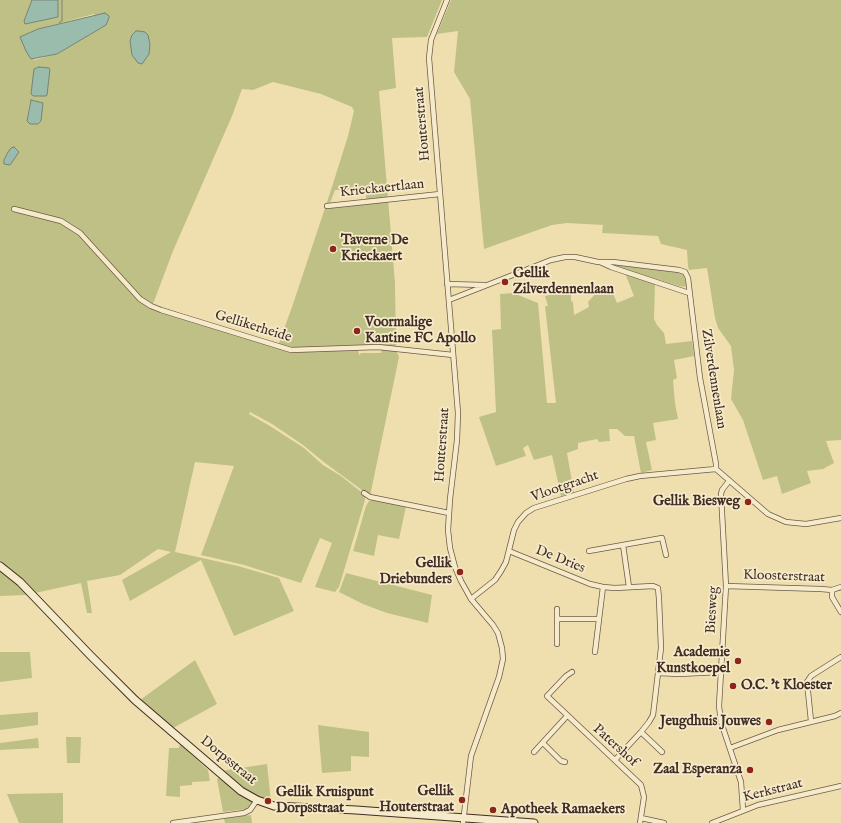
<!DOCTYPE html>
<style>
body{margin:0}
canvas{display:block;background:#f0dfae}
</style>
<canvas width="841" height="823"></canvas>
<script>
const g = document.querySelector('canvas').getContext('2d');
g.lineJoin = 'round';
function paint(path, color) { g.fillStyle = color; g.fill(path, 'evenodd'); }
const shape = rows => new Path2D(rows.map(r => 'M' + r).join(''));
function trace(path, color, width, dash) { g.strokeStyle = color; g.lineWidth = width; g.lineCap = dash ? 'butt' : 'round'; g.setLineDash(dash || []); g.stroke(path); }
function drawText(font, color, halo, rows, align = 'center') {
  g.font = font + ' "IM FELL English",serif'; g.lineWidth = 3.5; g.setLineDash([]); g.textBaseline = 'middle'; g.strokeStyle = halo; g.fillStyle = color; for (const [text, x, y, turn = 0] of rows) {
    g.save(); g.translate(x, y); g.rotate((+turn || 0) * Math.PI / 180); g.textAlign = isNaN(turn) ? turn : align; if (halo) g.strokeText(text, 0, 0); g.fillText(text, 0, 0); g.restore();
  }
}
paint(shape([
 [0,0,32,0,24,21,25,24,39,21,58,13,58,0,442,0,427,37,392,38,396,88,379,91,395,283,396,346,357,346,359,355,361,353,381,353,382,349,396,350,399,357,370,496,325,463,303,445,272,424,250,412,249,414,270,426,304,448,323,465,341,476,365,495,365,500,339,587,335,592,315,587,332,543,320,538,301,583,244,565,201,555,234,466,195,462,175,552,238,566,279,578,294,611,234,636,201,560,130,601,122,580,171,552,158,549,120,575,87,581,92,613,87,613,81,583,26,595,0,596],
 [94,14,106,25,57,54,34,60,22,36,38,29],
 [273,82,321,94,352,107,354,111,348,136,331,190,293,304,278,346,153,304,173,251,232,116,242,89,253,90],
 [30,102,40,123,30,124,27,121],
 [366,189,366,201,330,203,335,190],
 [451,0,841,0,841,440,826,441,834,463,823,469,807,471,811,483,782,494,777,476,763,480,743,420,731,399,734,370,731,346,718,328,715,318,707,268,689,270,688,266,687,250,661,244,658,236,602,233,603,225,567,223,552,225,484,249,470,99,454,72,458,31,437,34],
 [615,264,682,273,684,276,686,285,685,287,679,286,615,266],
 [625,273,655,284,654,319,657,325,664,333,666,344,692,341,694,356,674,360,677,378,673,380,675,403,678,419,653,423,656,440,646,442,652,470,641,473,634,436,625,436,617,429,609,429,610,441,599,442,597,439,578,443,578,449,567,453,574,493,561,496,552,455,534,460,528,445,523,448,526,456,496,466,479,417,496,412,492,330,501,329,500,294,513,293,538,303,547,403,556,403,545,306,548,306,545,296,571,289,571,301,573,302,574,315,589,307,588,302,597,292,610,286,617,303,634,296],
 [373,500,406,506,399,539,378,535,374,556,353,551,366,506,369,501],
 [346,573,432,595,428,623,387,613,363,604,339,592],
 [0,652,30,652,32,678,0,682],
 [195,660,217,704,173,728,140,700],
 [38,712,38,725,0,730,0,715],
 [318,725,369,732,369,757,351,756,351,771,322,773],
 [66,737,81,737,80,763,67,763],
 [38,738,39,748,0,750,0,743],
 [180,744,208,770,210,781,192,782,192,785,180,786,180,797,166,796,169,748,179,748],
 [267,764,271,802,245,791,221,771],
 [219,778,239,793,253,802,250,808,247,809,223,812,217,779],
 [63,793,63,823,19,823,7,794],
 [251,815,252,823,225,823,224,818]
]), '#bfc086');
const water = shape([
 [32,0,58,0,58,17,25,24,24,21,32,0],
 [105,13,109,16,109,18,106,25,57,54,31,59,26,51,20,37,38,29,105,13],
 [136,31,139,31,145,32,148,35,150,44,149,54,142,64,138,63,132,55,130,41,132,35,136,31],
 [39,67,49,68,50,69,47,95,46,96,33,96,31,94,34,69,39,67],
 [31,100,43,103,41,121,38,124,30,124,27,121,31,100],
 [14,147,19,152,10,165,4,164,4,160,8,152,11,148,14,147]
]);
paint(water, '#9abcac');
trace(water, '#768376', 1);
trace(shape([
 [59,23,62,21,62,0]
]), '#768376', 1);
const street = shape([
 [447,0,431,40,429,58,458,413,457,440,450,499,448,530,450,548,455,567,461,581,471,599,493,625,498,633,502,648,503,659,499,677,471,756,463,823],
 [327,206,440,194],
 [14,209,61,221,80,233,140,299,151,306,161,310,291,350,378,347,453,355],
 [600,262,611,267,689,293],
 [447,284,484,285],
 [449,300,551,260,565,257,575,257,598,262,613,262,679,270,685,272,688,278,700,378,716,464,716,469],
 [716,469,768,514,786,522,806,524,841,518],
 [729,481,722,490,721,494,726,586,719,706,721,722,741,782,743,810],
 [364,493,370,497,449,513],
 [623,545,629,587],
 [509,551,590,584,603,587,615,588,653,586,658,588,659,599,661,648,653,715,649,722,641,732,615,760],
 [589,551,662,538,666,555],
 [726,586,821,589,832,590,841,587],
 [832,590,832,597,841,612],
 [471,599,495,580,501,571,506,562,514,530,518,522,526,513,534,508,626,479,640,476,716,469],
 [557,609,557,644],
 [557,619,598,619],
 [595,652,603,587],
 [572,672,566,676,547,696,641,785,644,797,640,823],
 [658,673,679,674,720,672],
 [811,721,807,682,811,676,841,657],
 [641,732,662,752],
 [543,743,561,761,565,762],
 [730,748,778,730,835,716,841,713],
 [534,752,567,716],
 [641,818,664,823],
 [173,823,244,813,250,810,257,800],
 [712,823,758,805,841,786]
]);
const secondary = shape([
 [0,566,20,582,90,655,135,700,241,791,257,800,274,806,356,810,534,823]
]);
trace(street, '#6d5a47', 6);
trace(secondary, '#412d25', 9);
trace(street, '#f5eaca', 4.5);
trace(secondary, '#f5eaca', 7);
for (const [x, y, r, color] of [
 [333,249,4,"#8f2418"],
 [505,282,4,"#8f2418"],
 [357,331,4,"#8f2418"],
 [748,502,4,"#8f2418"],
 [460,572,4,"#8f2418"],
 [738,661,4,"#8f2418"],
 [733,686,4,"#8f2418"],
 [769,722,4,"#8f2418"],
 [750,770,4,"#8f2418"],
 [462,800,4,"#8f2418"],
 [268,801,4,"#8f2418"],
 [493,810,4,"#8f2418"]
]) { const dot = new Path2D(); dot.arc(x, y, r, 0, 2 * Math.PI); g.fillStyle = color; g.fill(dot); trace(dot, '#f5eaca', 1.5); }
drawText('14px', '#412d25', '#f5eaca', [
 ["Houterstraat",423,124,-95],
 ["Krieckaertlaan",382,189,-6],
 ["Gellikerheide",253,327,17],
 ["Zilverdennenlaan",713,379,81],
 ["Houterstraat",443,445,-86],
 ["Vlootgracht",565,487,-19],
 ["De Dries",560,560,22],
 ["Kloosterstraat",784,577,2],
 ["Biesweg",713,610,-87],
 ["Patershof",615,746,42],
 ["Dorpsstraat",228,761,39],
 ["Kerkstraat",773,791,-14]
]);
drawText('bold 14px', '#412d25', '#f5eaca', [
 ["Taverne De",341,241],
 ["Krieckaert",341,257],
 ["Gellik",513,274],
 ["Zilverdennenlaan",513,290],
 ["Voormalige",365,323],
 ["Kantine FC Apollo",365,339],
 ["Gellik Biesweg",740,502,"right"],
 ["Gellik",452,564,"right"],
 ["Driebunders",452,580,"right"],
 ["Academie",730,653,"right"],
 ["Kunstkoepel",730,669,"right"],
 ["O.C. 't Kloester",741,686],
 ["Jeugdhuis Jouwes",761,722,"right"],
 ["Zaal Esperanza",742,770,"right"],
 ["Gellik",454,792,"right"],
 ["Houterstraat",454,808,"right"],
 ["Gellik Kruispunt",276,793],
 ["Dorpsstraat",276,809],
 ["Apotheek Ramaekers",501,810]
], 'left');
</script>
